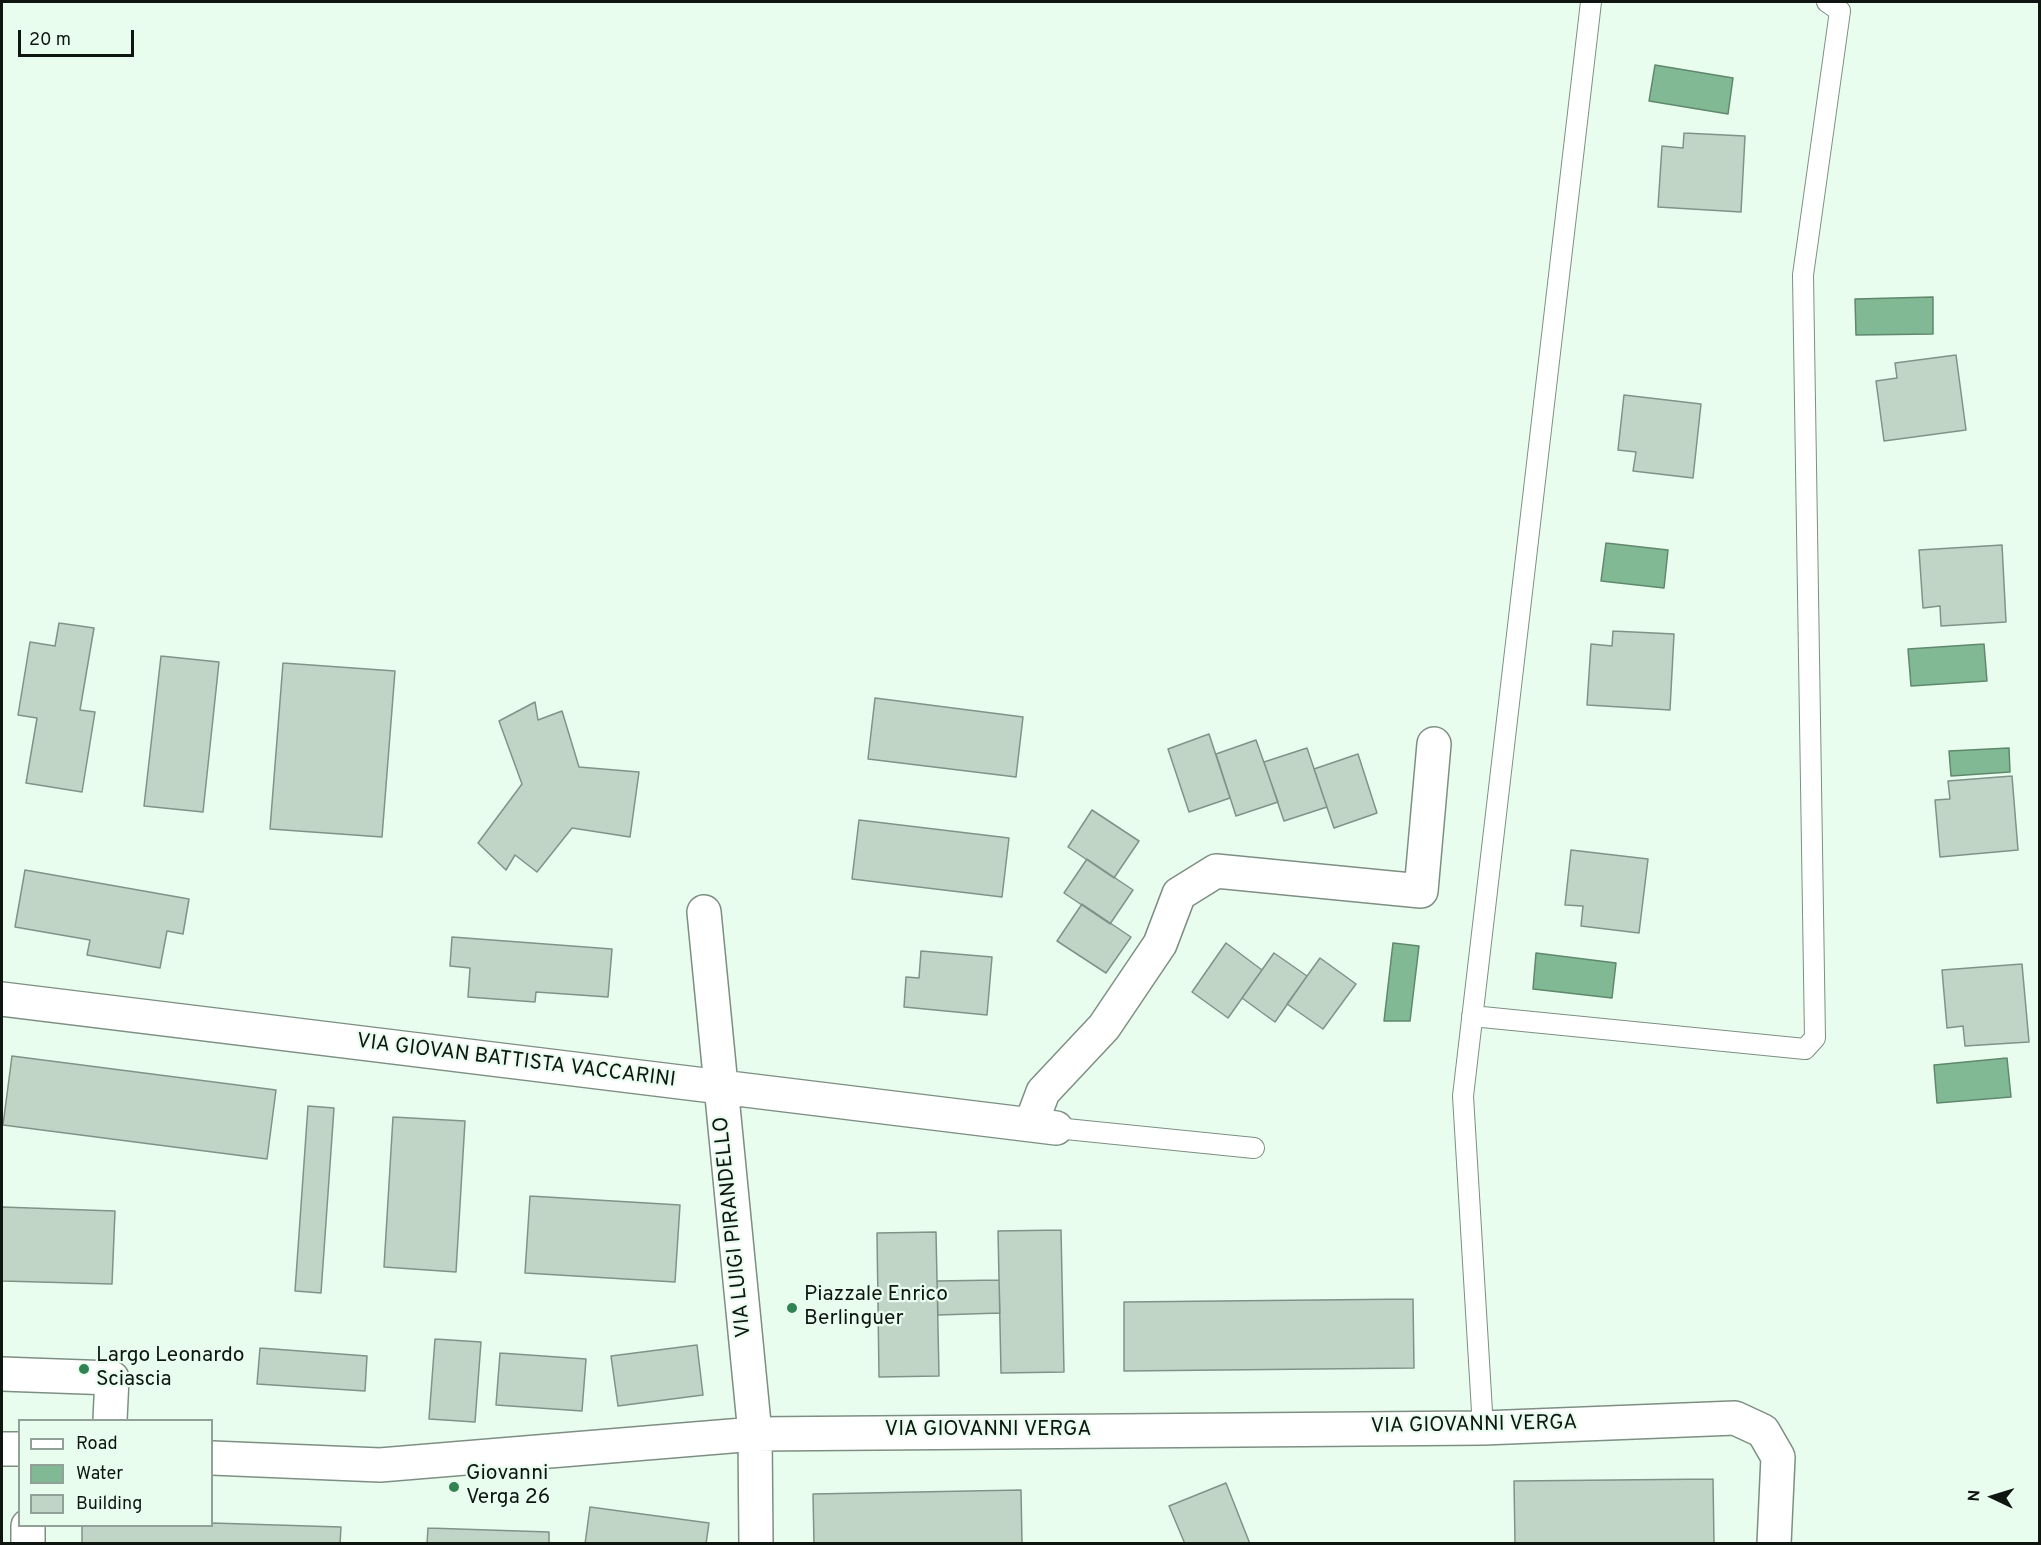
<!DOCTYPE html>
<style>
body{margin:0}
#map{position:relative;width:2041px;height:1545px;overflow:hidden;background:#e9fdef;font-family:Overpass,sans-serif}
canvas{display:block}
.frame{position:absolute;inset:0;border:3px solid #0f1612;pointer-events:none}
.legend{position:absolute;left:18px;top:1419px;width:195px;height:108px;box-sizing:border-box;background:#e9fdef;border:2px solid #92a197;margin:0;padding:8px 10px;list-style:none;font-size:18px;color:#0f1612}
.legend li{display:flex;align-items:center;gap:12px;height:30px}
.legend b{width:30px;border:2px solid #92a197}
.north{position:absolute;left:1963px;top:1467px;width:60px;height:60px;-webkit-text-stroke:4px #e9fdef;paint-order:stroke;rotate:274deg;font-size:16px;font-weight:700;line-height:24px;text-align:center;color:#0f1612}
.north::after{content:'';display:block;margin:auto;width:21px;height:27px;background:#0f1612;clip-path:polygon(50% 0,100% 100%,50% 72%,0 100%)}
.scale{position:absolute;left:18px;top:30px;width:116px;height:27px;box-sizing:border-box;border:3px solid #0f1612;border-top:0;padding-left:8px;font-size:18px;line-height:21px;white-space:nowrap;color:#0f1612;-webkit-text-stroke:4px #e9fdef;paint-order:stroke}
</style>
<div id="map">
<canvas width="2041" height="1545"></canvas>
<div class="frame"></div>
<ul class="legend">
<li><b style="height:8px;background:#fff"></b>Road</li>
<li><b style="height:16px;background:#81b994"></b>Water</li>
<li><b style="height:16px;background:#c1d5c7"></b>Building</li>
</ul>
<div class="north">N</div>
<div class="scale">20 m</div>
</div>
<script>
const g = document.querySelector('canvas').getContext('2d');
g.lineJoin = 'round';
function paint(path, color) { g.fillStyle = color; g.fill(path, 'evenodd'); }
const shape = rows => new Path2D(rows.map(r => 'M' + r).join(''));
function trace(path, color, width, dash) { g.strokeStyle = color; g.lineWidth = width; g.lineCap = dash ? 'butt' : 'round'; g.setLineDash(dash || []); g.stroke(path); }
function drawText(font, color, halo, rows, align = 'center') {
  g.font = font + ' Overpass,sans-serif'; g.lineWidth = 4.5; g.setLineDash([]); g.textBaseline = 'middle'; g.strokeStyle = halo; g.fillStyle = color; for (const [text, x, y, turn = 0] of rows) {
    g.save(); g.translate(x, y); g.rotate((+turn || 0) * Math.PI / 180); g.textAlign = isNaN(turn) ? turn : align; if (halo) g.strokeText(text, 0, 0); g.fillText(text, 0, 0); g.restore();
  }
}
const water = shape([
 [1655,65,1733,78,1728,114,1649,101,1655,65],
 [1933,297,1933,334,1856,335,1855,299,1933,297],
 [1606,543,1668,550,1664,588,1601,581,1606,543],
 [1984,644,1987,681,1911,686,1908,649,1984,644],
 [2009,748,2010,772,1951,776,1949,751,2009,748],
 [1393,943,1419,946,1410,1021,1384,1021,1393,943],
 [1536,953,1616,963,1612,998,1533,989,1536,953],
 [2007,1058,2011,1097,1937,1103,1934,1065,2007,1058]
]);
paint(water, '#81b994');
trace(water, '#5f886d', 1.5);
const building = shape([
 [1684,133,1745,136,1741,212,1658,207,1662,146,1683,148,1684,133],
 [1956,355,1966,430,1884,441,1876,381,1897,378,1895,363,1956,355],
 [1624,395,1701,404,1693,478,1633,471,1636,452,1618,450,1624,395],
 [2002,545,2006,622,1941,626,1940,606,1923,608,1919,550,2002,545],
 [59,623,94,628,80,710,95,712,82,792,26,783,37,718,18,715,30,642,55,646,59,623],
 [1613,631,1674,634,1670,710,1587,705,1591,644,1612,646,1613,631],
 [161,656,219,662,203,812,144,806,161,656],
 [283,663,395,671,382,837,270,829,283,663],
 [875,698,1023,717,1016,777,868,759,875,698],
 [535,702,538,720,562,711,579,767,639,772,630,837,572,828,537,872,515,855,506,870,478,843,522,784,499,721,535,702],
 [1209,734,1230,798,1189,812,1168,749,1209,734],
 [1256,740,1278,802,1236,816,1216,754,1256,740],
 [1307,748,1327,807,1284,821,1264,762,1307,748],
 [1358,754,1377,813,1334,828,1314,769,1358,754],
 [2012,776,2018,850,1940,857,1935,800,1950,799,1948,781,2012,776],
 [1092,810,1139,841,1114,878,1068,847,1092,810],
 [859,820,1009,838,1002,897,852,879,859,820],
 [1571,850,1648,859,1639,933,1581,926,1583,906,1565,905,1571,850],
 [1087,859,1133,890,1110,924,1064,893,1087,859],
 [25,870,189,899,183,934,167,931,160,968,87,955,90,940,15,927,25,870],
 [1082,904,1131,937,1106,973,1057,941,1082,904],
 [452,937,612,949,608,997,536,992,535,1002,468,997,470,968,450,966,452,937],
 [1226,943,1262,970,1228,1018,1192,992,1226,943],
 [921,951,992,957,987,1015,904,1007,906,977,919,978,921,951],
 [1274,953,1307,976,1275,1022,1242,998,1274,953],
 [1320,958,1356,984,1323,1029,1287,1004,1320,958],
 [2022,964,2029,1042,1965,1046,1963,1026,1947,1028,1942,970,2022,964],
 [12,1056,276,1090,267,1159,3,1125,12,1056],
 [308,1106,334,1108,321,1293,295,1291,308,1106],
 [393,1117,465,1121,456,1272,384,1267,393,1117],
 [530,1196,680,1205,675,1282,525,1273,530,1196],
 [2,1207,115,1211,112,1284,2,1281,2,1207],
 [1061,1230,1064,1372,1001,1373,998,1231,1061,1230],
 [936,1232,939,1376,879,1377,877,1233,936,1232],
 [999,1280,1000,1313,938,1315,937,1281,999,1280],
 [1413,1299,1414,1368,1124,1371,1124,1302,1413,1299],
 [435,1339,481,1342,475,1422,429,1419,435,1339],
 [697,1345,703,1395,618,1406,611,1356,697,1345],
 [260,1348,367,1356,365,1391,257,1384,260,1348],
 [500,1353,586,1359,582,1411,496,1405,500,1353],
 [1713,1479,1714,1544,1515,1544,1514,1481,1713,1479],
 [1226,1483,1250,1544,1185,1544,1169,1506,1226,1483],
 [1021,1490,1022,1544,814,1544,813,1494,1021,1490],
 [590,1507,709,1523,706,1544,585,1544,590,1507],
 [212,1523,341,1527,340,1544,82,1544,82,1526,212,1526,212,1523],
 [428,1528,549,1532,549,1544,427,1544,428,1528]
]);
paint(building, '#c1d5c7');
trace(building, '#819387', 1.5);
const service = shape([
 [1472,1016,1805,1049,1815,1038,1803,275,1840,11,1827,2],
 [1056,1128,1254,1148],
 [1483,1428,1463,1096,1591,2]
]);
const minor = shape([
 [704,912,755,1434,756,1544],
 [2,999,1056,1128],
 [1031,1124,1043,1092,1104,1027,1160,944,1179,894,1216,871,1421,891,1434,744],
 [2,1374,112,1378,110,1420],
 [2,1449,20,1449],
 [212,1458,380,1465,755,1434,1483,1428,1735,1418,1763,1431,1778,1457,1774,1544],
 [28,1544,28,1526]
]);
trace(service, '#7d8f82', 22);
trace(minor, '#7d8f82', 36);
trace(service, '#fff', 20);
trace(minor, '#fff', 33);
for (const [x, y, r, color] of [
 [792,1308,6,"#328354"],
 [84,1369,6,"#328354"],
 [454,1487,6,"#328354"]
]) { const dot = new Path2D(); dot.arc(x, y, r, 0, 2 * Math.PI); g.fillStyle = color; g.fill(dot); trace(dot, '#e9fdef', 2); }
drawText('21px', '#0f1612', '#e9fdef', [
 ["VIA GIOVAN BATTISTA VACCARINI",516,1062,7],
 ["VIA LUIGI PIRANDELLO",734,1227,-96],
 ["VIA GIOVANNI VERGA",1474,1426,-1],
 ["VIA GIOVANNI VERGA",988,1431]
]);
drawText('21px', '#0f1612', '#e9fdef', [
 ["Piazzale Enrico",804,1296],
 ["Berlinguer",804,1320],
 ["Largo Leonardo",96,1357],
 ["Sciascia",96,1381],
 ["Giovanni",466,1475],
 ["Verga 26",466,1499]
], 'left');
</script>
